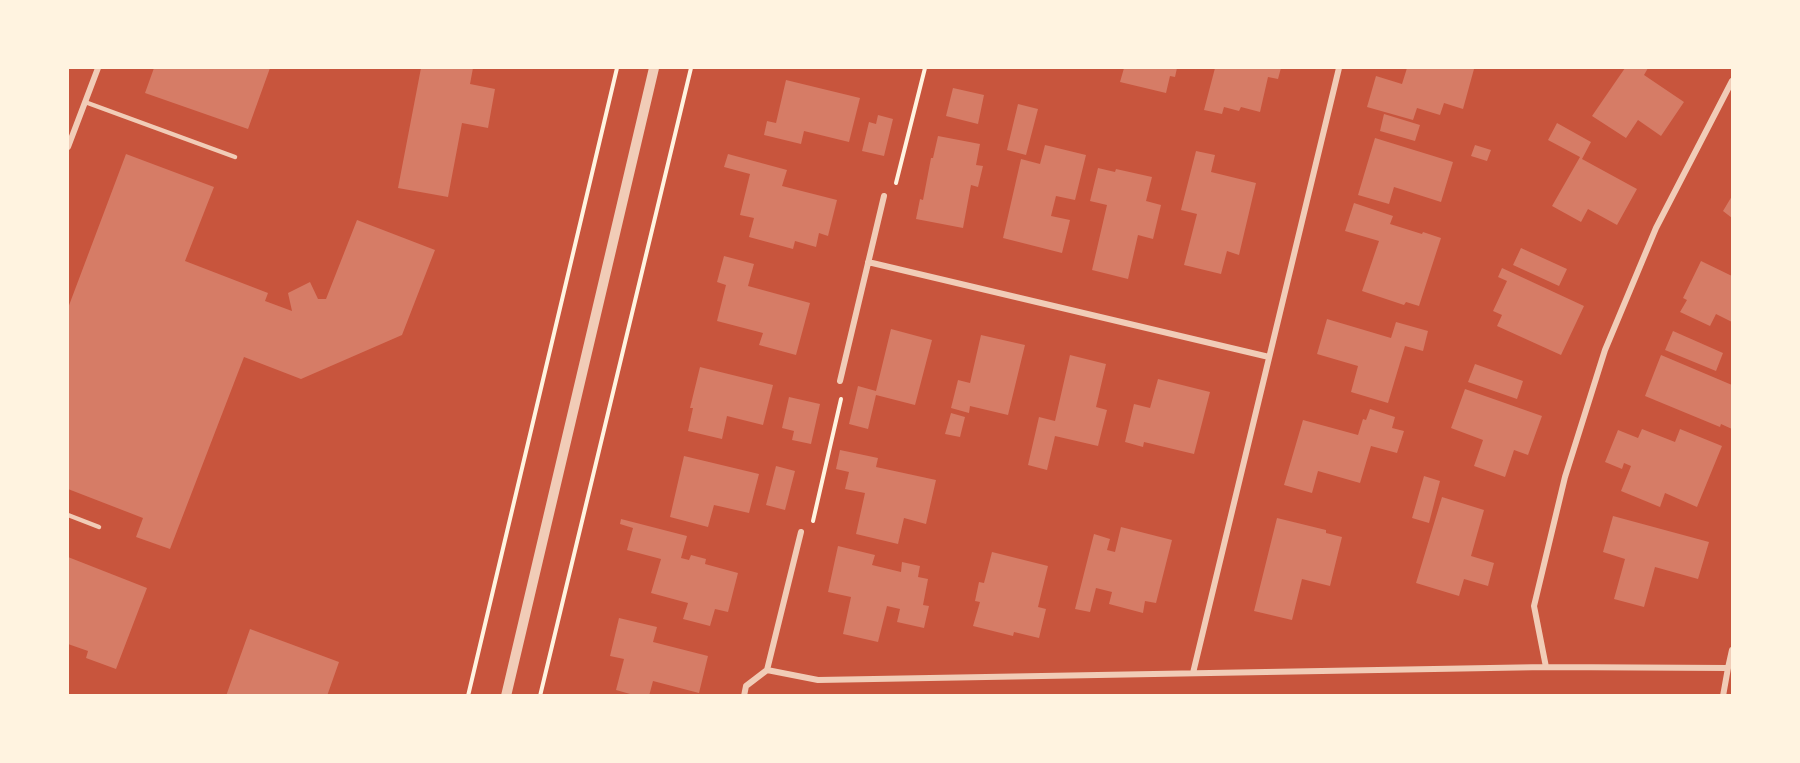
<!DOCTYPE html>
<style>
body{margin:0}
#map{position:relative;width:1800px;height:763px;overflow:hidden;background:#c8553d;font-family:"IBM Plex Sans",sans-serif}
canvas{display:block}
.frame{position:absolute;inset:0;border:69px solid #fff3e0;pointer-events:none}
</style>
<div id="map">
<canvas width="1800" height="763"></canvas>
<div class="frame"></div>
</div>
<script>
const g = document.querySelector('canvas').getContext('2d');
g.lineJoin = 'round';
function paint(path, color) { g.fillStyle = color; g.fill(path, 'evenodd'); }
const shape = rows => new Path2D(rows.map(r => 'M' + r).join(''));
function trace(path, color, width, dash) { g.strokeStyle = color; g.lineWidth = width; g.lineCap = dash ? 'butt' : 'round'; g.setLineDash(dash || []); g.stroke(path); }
paint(shape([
 [154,68,270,68,248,129,145,93],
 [421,68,473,68,470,84,495,89,488,128,462,123,448,197,398,188],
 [1124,68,1177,68,1175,77,1170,76,1166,93,1120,82],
 [1215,68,1281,68,1278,79,1268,77,1260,112,1241,107,1239,111,1224,107,1222,114,1204,110],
 [1407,68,1469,68,1474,69,1463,109,1444,103,1440,115,1417,108,1413,120,1367,107,1376,76,1402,84],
 [1625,68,1648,68,1644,75,1684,102,1661,136,1638,120,1626,138,1592,116],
 [786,80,860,98,849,142,804,131,801,144,764,135,767,121,776,123],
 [953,88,984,95,978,124,946,116],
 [1018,104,1038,109,1026,155,1007,150],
 [1384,114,1420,125,1415,141,1380,131],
 [878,115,893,119,884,156,862,151,869,122,876,124],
 [1557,123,1591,142,1582,159,1637,189,1617,225,1588,209,1581,222,1552,206,1580,157,1548,140],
 [938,136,980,144,976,165,983,166,978,187,971,185,963,228,916,219,920,199,923,200,931,158,933,158],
 [1375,138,1453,162,1441,202,1394,187,1389,204,1358,195],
 [1045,145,1086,155,1075,200,1056,196,1051,216,1070,220,1062,253,1003,238,1021,159,1040,164],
 [1475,145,1491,150,1487,161,1471,156],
 [1196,151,1215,155,1211,172,1256,183,1239,255,1227,251,1221,274,1184,265,1197,214,1181,210],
 [126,154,214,187,185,261,268,293,265,301,292,311,288,293,310,282,318,299,326,299,357,220,435,250,402,335,301,379,244,357,170,549,136,537,143,518,68,489,68,308],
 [728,154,787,170,782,186,837,200,828,236,819,233,816,247,795,241,793,249,749,237,754,218,740,215,750,174,724,167],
 [1098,168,1115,172,1116,169,1152,177,1146,201,1161,205,1153,239,1138,235,1128,279,1092,270,1107,205,1090,201],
 [1732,196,1732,218,1723,211],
 [1354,203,1393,216,1390,224,1422,234,1423,232,1441,238,1419,306,1406,302,1404,305,1362,291,1379,241,1345,231],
 [1521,248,1567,269,1559,286,1513,265],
 [724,256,754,264,748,286,810,303,796,355,759,345,763,333,717,321,726,285,717,282],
 [1701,261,1732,276,1732,322,1716,314,1710,326,1680,312,1687,300,1683,298],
 [1502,268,1584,306,1561,355,1497,326,1502,315,1493,311,1507,281,1498,277],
 [1327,319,1391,338,1396,322,1428,331,1423,351,1405,346,1388,403,1351,392,1358,366,1317,354],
 [891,329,932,340,915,405,876,395,868,429,849,424,858,386,876,391],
 [1673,331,1723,353,1716,371,1665,350],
 [981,335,1025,345,1008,415,970,406,969,413,951,408,958,380,970,383],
 [1070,355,1106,364,1096,407,1107,410,1098,446,1055,436,1047,470,1028,465,1039,417,1055,421],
 [1661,355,1732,385,1732,429,1721,424,1720,427,1645,396],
 [1475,364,1523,381,1517,399,1468,382],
 [700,367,773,385,763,425,727,416,722,439,688,431,693,408,690,408],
 [1158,379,1210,392,1194,454,1144,442,1143,447,1125,442,1134,404,1150,408],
 [1465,389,1542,416,1528,455,1514,450,1505,477,1474,466,1483,440,1451,428],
 [789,397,820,404,811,444,792,440,794,431,782,428],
 [1370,409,1395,417,1392,428,1404,431,1397,453,1371,446,1360,483,1318,471,1312,493,1284,485,1303,420,1358,435,1363,419,1366,420],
 [951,413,965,417,960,437,945,434],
 [1642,429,1675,442,1680,429,1722,446,1697,507,1665,493,1660,507,1621,491,1631,466,1624,463,1622,469,1605,462,1618,430,1638,438],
 [840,450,878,458,876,467,936,480,926,524,904,518,898,544,856,534,865,493,845,489,849,472,836,469],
 [684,456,759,474,749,513,714,505,708,527,670,517],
 [776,466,795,471,785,510,766,505],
 [1424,476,1440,481,1429,523,1412,518],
 [1442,497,1484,510,1471,556,1494,563,1488,586,1464,579,1459,596,1416,583],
 [1613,516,1709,542,1698,579,1655,567,1644,607,1614,599,1625,559,1603,552],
 [1277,518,1326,530,1326,533,1342,537,1330,586,1302,579,1292,620,1254,611],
 [621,519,687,536,681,558,689,560,691,555,706,559,705,564,738,573,728,612,715,609,710,626,683,619,688,603,651,593,661,559,627,550,633,528,620,524],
 [1121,527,1172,540,1156,603,1145,601,1143,613,1109,604,1112,592,1096,588,1090,612,1075,609,1094,534,1110,539,1107,550,1115,552],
 [838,546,875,555,872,565,901,572,902,562,920,566,918,577,928,579,923,605,929,606,924,628,897,622,900,609,887,606,878,642,843,634,851,597,828,592],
 [992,552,1048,566,1038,607,1046,609,1039,638,1014,632,1013,636,973,626,980,602,975,601,979,582,984,583],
 [68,557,147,588,116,669,86,658,88,651,68,644],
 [619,618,657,627,653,642,708,656,699,693,653,681,649,696,637,696,616,690,624,659,610,656],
 [250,629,339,662,327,696,226,696]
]), '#d67c66');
trace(shape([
 [896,183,925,68],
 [813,521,841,399],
 [468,696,617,68],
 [540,696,691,68]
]), '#fff3e0', 4);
trace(shape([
 [85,102,235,157],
 [68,515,99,527]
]), '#f1ccb7', 4.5);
trace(shape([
 [68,147,98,68],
 [868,262,1269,357],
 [840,381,884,196],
 [1546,667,1534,606,1565,477,1605,350,1656,228,1732,81],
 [1728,668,1732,650],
 [767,670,801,532],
 [1193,673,1339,68],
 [744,696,746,686,767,670,818,680,1546,667,1728,668,1723,696]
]), '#f1ccb7', 6);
trace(shape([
 [506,696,654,68]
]), '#f1ccb7', 10);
</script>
